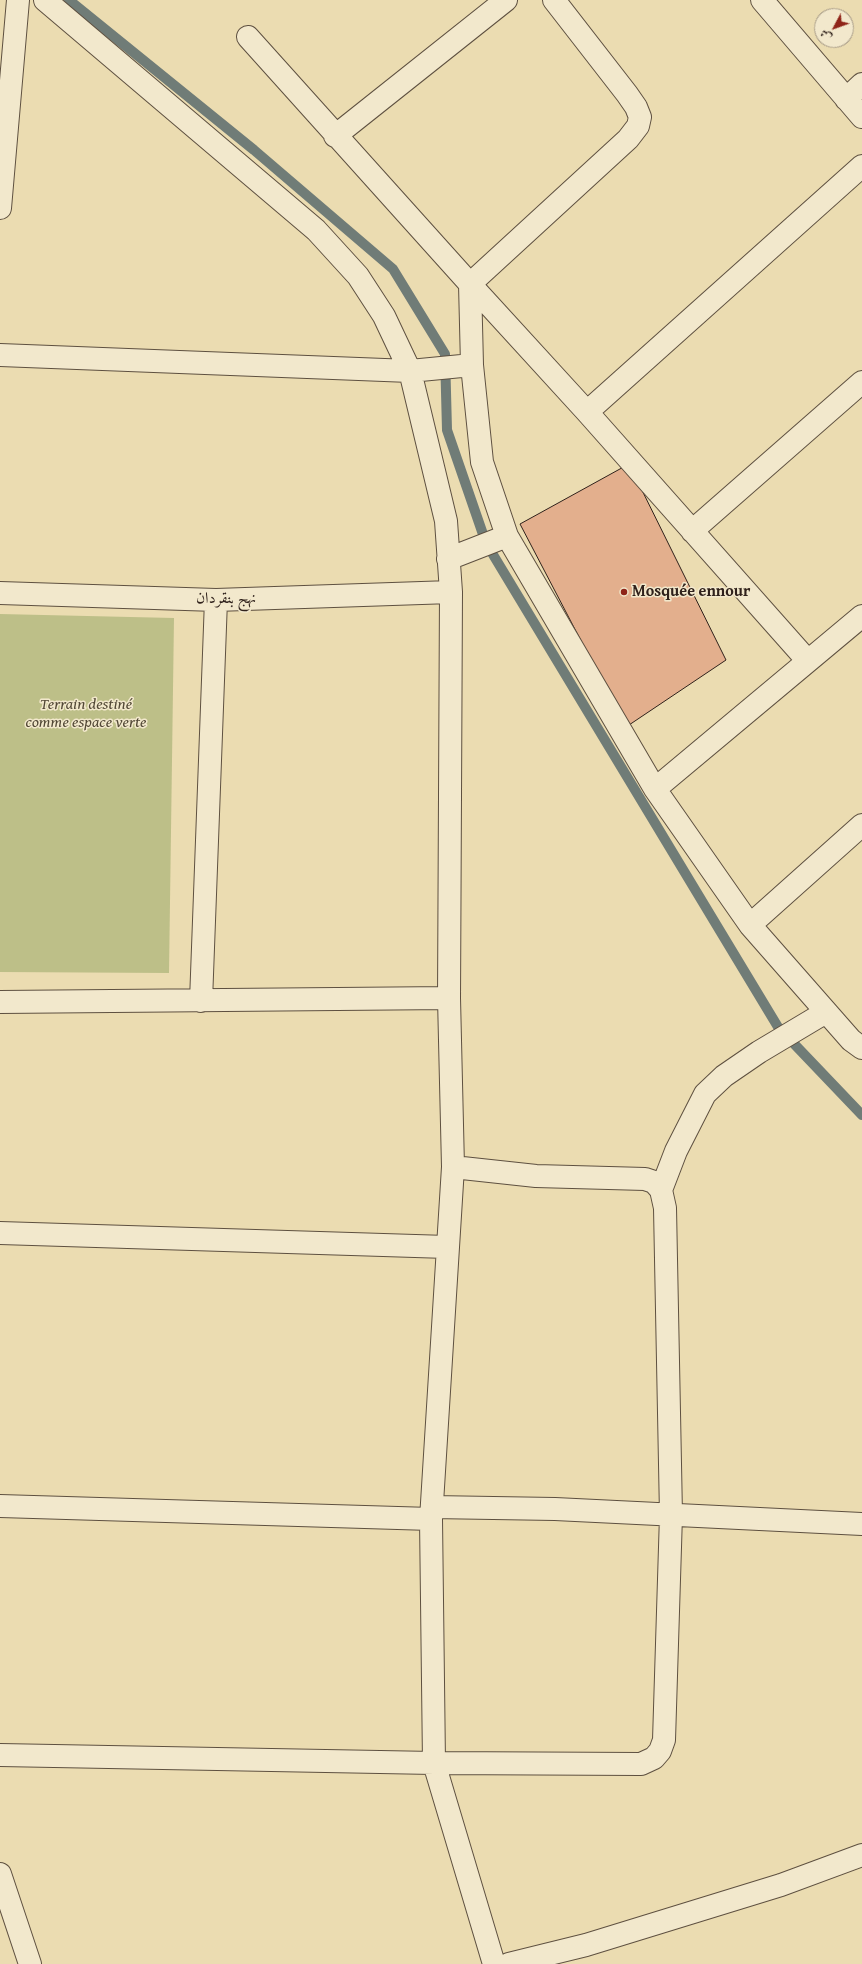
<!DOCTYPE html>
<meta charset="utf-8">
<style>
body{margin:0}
#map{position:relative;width:862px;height:1964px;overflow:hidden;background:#ebdcb1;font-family:"Gentium Book Plus",Amiri,serif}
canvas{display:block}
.north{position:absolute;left:814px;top:8px;width:40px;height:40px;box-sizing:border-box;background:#f2e8cc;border:1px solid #a49885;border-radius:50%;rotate:229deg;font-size:11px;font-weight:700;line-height:16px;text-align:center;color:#2f211b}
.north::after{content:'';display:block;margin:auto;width:14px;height:18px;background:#8f2418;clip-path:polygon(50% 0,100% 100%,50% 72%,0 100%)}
</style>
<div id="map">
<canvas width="862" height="1964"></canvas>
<div class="north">ش</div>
</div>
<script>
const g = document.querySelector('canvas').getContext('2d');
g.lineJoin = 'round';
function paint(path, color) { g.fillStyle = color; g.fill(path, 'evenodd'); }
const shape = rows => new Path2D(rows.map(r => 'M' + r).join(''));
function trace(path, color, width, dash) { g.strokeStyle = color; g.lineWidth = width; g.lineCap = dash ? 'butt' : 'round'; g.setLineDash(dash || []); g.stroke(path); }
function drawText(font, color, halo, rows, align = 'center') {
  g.font = font + ' "Gentium Book Plus",Amiri,serif'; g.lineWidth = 3; g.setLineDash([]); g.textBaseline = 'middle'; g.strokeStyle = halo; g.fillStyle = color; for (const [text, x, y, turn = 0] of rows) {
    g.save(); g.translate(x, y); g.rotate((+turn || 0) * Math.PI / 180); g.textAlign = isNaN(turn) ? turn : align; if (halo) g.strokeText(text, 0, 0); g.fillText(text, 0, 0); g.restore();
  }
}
paint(shape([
 [0,614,174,618,169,973,0,972]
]), '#bdbf88');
trace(shape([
 [69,0,254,150,393,269,445,354,447,430,486,543,778,1027,862,1115]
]), '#707c77', 10);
const building = shape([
 [629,464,726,660,626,727,520,524,629,464]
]);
paint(building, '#e3af8d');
trace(building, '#2f211b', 1);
const minor = shape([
 [45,0,316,230,358,276,384,316,410,371,446,521,451,592,449,998,453,1167,431,1519,434,1763,494,1964],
 [554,0,627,94,636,107,640,117,638,126,628,139,470,284,472,365,482,462,507,536,655,789,750,925,851,1040,862,1048],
 [762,0,862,117],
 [248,37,470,284,587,412,807,660],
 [846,99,862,84],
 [335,136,506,0],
 [0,208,18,0],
 [0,355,410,371,472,365],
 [587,412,862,166],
 [692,531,862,382],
 [448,559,507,536],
 [0,593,216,600,451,592],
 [655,789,862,616],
 [750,925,862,825],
 [201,1001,216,600],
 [0,1002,449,998],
 [661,1190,676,1151,705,1094,724,1076,759,1052,826,1012],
 [0,1233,447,1247],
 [0,1506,431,1519],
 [432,1507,555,1509,862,1524],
 [0,1755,434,1763,641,1764,654,1758,660,1751,664,1740,671,1515,665,1208,661,1190,654,1182,645,1179,536,1176,453,1167],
 [0,1874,30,1964],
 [509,1964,586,1945,781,1885,862,1855]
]);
trace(minor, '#5e5040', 24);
trace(minor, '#f2e8cc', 22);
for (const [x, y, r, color] of [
 [624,592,4,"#8f2418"]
]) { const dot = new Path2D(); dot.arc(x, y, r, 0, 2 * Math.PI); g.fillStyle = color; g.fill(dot); trace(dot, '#f2e8cc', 1.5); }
drawText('bold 16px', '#2f211b', '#f2e8cc', [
 ["Mosquée ennour",632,592]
], 'left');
drawText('16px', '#2f211b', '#f2e8cc', [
 ["نهج بنقردان",226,599]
]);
drawText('italic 16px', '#524836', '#f2e8cc', [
 ["Terrain destiné",86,705],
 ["comme espace verte",86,723]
]);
</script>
